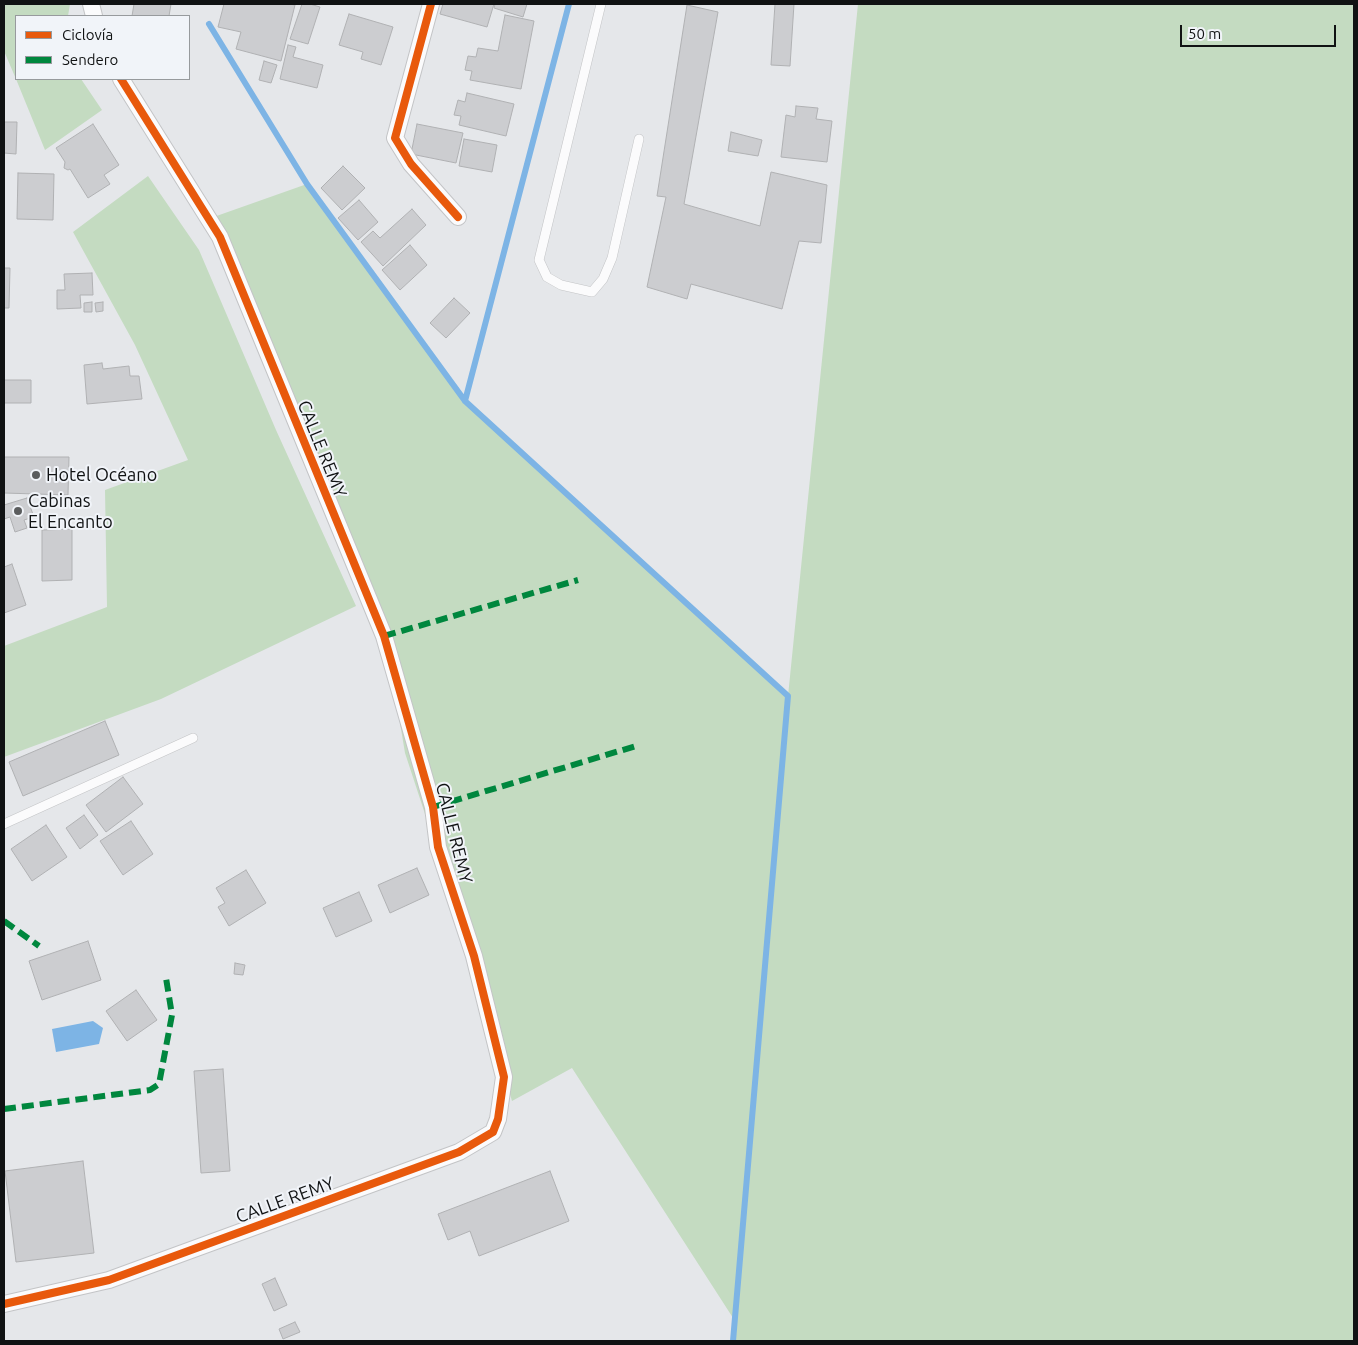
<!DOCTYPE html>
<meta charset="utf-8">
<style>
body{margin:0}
#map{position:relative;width:1358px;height:1345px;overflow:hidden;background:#e5e7ea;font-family:Ubuntu,sans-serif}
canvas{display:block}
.frame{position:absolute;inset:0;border:5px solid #101213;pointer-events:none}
.legend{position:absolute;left:15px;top:15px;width:175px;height:65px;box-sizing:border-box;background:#f1f4f9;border:1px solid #979a9d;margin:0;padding:6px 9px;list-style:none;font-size:15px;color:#101213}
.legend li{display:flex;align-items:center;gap:10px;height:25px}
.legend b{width:25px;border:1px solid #979a9d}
.scale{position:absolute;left:1180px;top:25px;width:156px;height:22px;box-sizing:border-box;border:2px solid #101213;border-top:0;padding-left:6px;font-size:15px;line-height:18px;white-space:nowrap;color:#101213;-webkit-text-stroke:4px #f1f4f9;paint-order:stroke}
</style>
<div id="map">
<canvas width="1358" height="1345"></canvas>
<div class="frame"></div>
<ul class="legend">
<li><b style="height:6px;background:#e8590c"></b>Ciclovía</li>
<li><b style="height:6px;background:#00873e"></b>Sendero</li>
</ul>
<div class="scale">50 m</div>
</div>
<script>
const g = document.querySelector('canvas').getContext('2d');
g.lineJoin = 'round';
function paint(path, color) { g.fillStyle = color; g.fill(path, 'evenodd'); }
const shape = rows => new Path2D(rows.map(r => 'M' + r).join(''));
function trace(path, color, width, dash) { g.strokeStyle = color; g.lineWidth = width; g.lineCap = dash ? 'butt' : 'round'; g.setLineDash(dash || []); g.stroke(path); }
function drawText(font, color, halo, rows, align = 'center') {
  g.font = font + ' Ubuntu,sans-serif'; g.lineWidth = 4; g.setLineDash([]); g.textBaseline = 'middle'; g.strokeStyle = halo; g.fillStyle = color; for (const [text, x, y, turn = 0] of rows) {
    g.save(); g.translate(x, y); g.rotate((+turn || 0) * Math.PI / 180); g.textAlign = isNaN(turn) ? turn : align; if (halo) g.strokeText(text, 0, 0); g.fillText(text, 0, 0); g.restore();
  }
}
paint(shape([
 [4,4,70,4,68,16,16,16,16,79,4,51],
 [858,4,1354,5,1354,1341,733,1341,735,1321,572,1068,512,1101,463,930,405,753,387,645,208,219,307,184,465,401,788,696],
 [16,79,81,79,102,110,45,150],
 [148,176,199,250,276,430,356,606,161,699,4,757,4,646,107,607,105,490,188,460,135,345,73,232]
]), '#c4dbc1');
paint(shape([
 [93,1021,103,1028,99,1044,56,1052,52,1029]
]), '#7db4e5');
trace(shape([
 [209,24,307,184,465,401,788,696,733,1341],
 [465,401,569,4]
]), '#7db4e5', 6);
const building = shape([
 [134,4,171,4,169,16,132,16,134,4],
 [224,4,289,4,295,5,281,61,236,49,241,32,218,27,224,4],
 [302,4,310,4,320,7,308,44,290,39,302,4],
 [443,4,494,4,487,27,440,14,443,4],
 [495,4,527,4,523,17,494,8,495,4],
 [775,4,794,4,790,66,771,65,775,4],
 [687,5,718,12,684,204,760,226,771,172,827,185,821,243,799,241,782,309,691,284,687,299,647,287,666,197,657,196,687,5],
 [349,14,393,27,381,65,361,59,363,52,339,45,349,14],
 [505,15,534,21,521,89,470,80,472,71,465,70,468,56,476,57,478,48,498,51,505,15],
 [288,45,296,47,293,57,323,65,317,88,280,79,288,45],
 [264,61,277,65,271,83,259,80,264,61],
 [467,93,514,104,506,136,459,125,461,116,454,115,458,100,465,102,467,93],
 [796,106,818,108,816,119,832,121,827,162,781,157,786,115,795,117,796,106],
 [4,122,17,122,16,154,4,153,4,122],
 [93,124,119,165,104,175,110,184,88,198,70,169,68,170,64,168,65,162,56,148,93,124],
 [417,124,463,133,456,163,411,154,417,124],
 [731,132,762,140,758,156,728,151,731,132],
 [464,139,497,145,492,172,459,166,464,139],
 [343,166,365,188,342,210,321,188,343,166],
 [18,173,54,174,53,220,17,219,18,173],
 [359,200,378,222,358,240,338,218,359,200],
 [412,209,426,225,383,266,361,242,373,231,380,238,412,209],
 [410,245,427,265,400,290,382,270,410,245],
 [4,268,10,268,9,308,4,308,4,268],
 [92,273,93,295,80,295,81,308,57,309,57,290,65,290,64,274,92,273],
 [454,298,470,313,446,338,430,323,454,298],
 [92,302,92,312,84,312,84,303,92,302],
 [103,302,103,311,96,312,95,303,103,302],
 [102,363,103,369,129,366,130,376,139,376,142,399,87,404,84,365,102,363],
 [4,380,31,380,31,403,4,403,4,380],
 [4,457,69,457,68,495,4,493,4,457],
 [27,498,34,517,24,520,27,528,15,532,10,517,4,519,4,505,27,498],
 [72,529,72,580,42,581,42,530,72,529],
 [12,564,26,605,4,613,4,567,12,564],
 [105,721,119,755,23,796,9,762,105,721],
 [123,777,143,804,106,832,86,805,123,777],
 [84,815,98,835,80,849,66,828,84,815],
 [131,821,153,854,123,875,100,841,131,821],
 [46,825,67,857,32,881,11,849,46,825],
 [417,868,429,895,390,913,378,885,417,868],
 [246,870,266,903,229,926,218,907,225,903,216,888,246,870],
 [359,892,372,921,336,937,323,908,359,892],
 [88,941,101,980,42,1000,29,961,88,941],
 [235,963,245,965,243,975,234,974,235,963],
 [136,990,157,1020,127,1041,106,1011,136,990],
 [223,1069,230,1171,201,1173,194,1071,223,1069],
 [83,1161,94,1253,16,1262,5,1171,83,1161],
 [550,1171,569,1221,479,1256,470,1231,448,1240,438,1214,550,1171],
 [275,1278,287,1305,274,1311,262,1284,275,1278],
 [295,1322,300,1332,283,1339,279,1329,295,1322]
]);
paint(building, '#cccdd0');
trace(building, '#b0b1b3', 1);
const service = shape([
 [601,4,539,260,547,277,561,285,592,292,603,279,612,258,639,139],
 [4,824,193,738]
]);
const minor = shape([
 [91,4,94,16],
 [431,4,395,138,411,164,458,217],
 [4,1304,109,1280,459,1152,493,1132,498,1119,504,1077,474,956,438,847,433,807,384,636,220,237,121,79]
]);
trace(service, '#c3c4c6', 10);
trace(minor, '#c3c4c6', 18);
trace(service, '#fbfbfc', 9);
trace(minor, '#fbfbfc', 16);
trace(shape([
 [384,636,578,580],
 [433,807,636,746],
 [4,921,39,946],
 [4,1109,150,1090,159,1084,172,1015,166,978]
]), '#00873e', 6, [12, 6]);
trace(shape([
 [431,4,395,138,411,164,458,217],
 [4,1304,109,1280,459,1152,493,1132,498,1119,504,1077,474,956,438,847,433,807,384,636,220,237,121,79]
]), '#e8590c', 8);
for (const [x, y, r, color] of [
 [36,475,5,"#5b5d5e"],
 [18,511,5,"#5b5d5e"]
]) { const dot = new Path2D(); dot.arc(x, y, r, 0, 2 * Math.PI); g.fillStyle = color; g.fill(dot); trace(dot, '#f1f4f9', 2); }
drawText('18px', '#101213', '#f1f4f9', [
 ["CALLE REMY",322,449,68],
 ["CALLE REMY",454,833,76],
 ["CALLE REMY",285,1200,-20]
]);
drawText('18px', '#101213', '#f1f4f9', [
 ["Hotel Océano",46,475],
 ["Cabinas",28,501],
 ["El Encanto",28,522]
], 'left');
</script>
